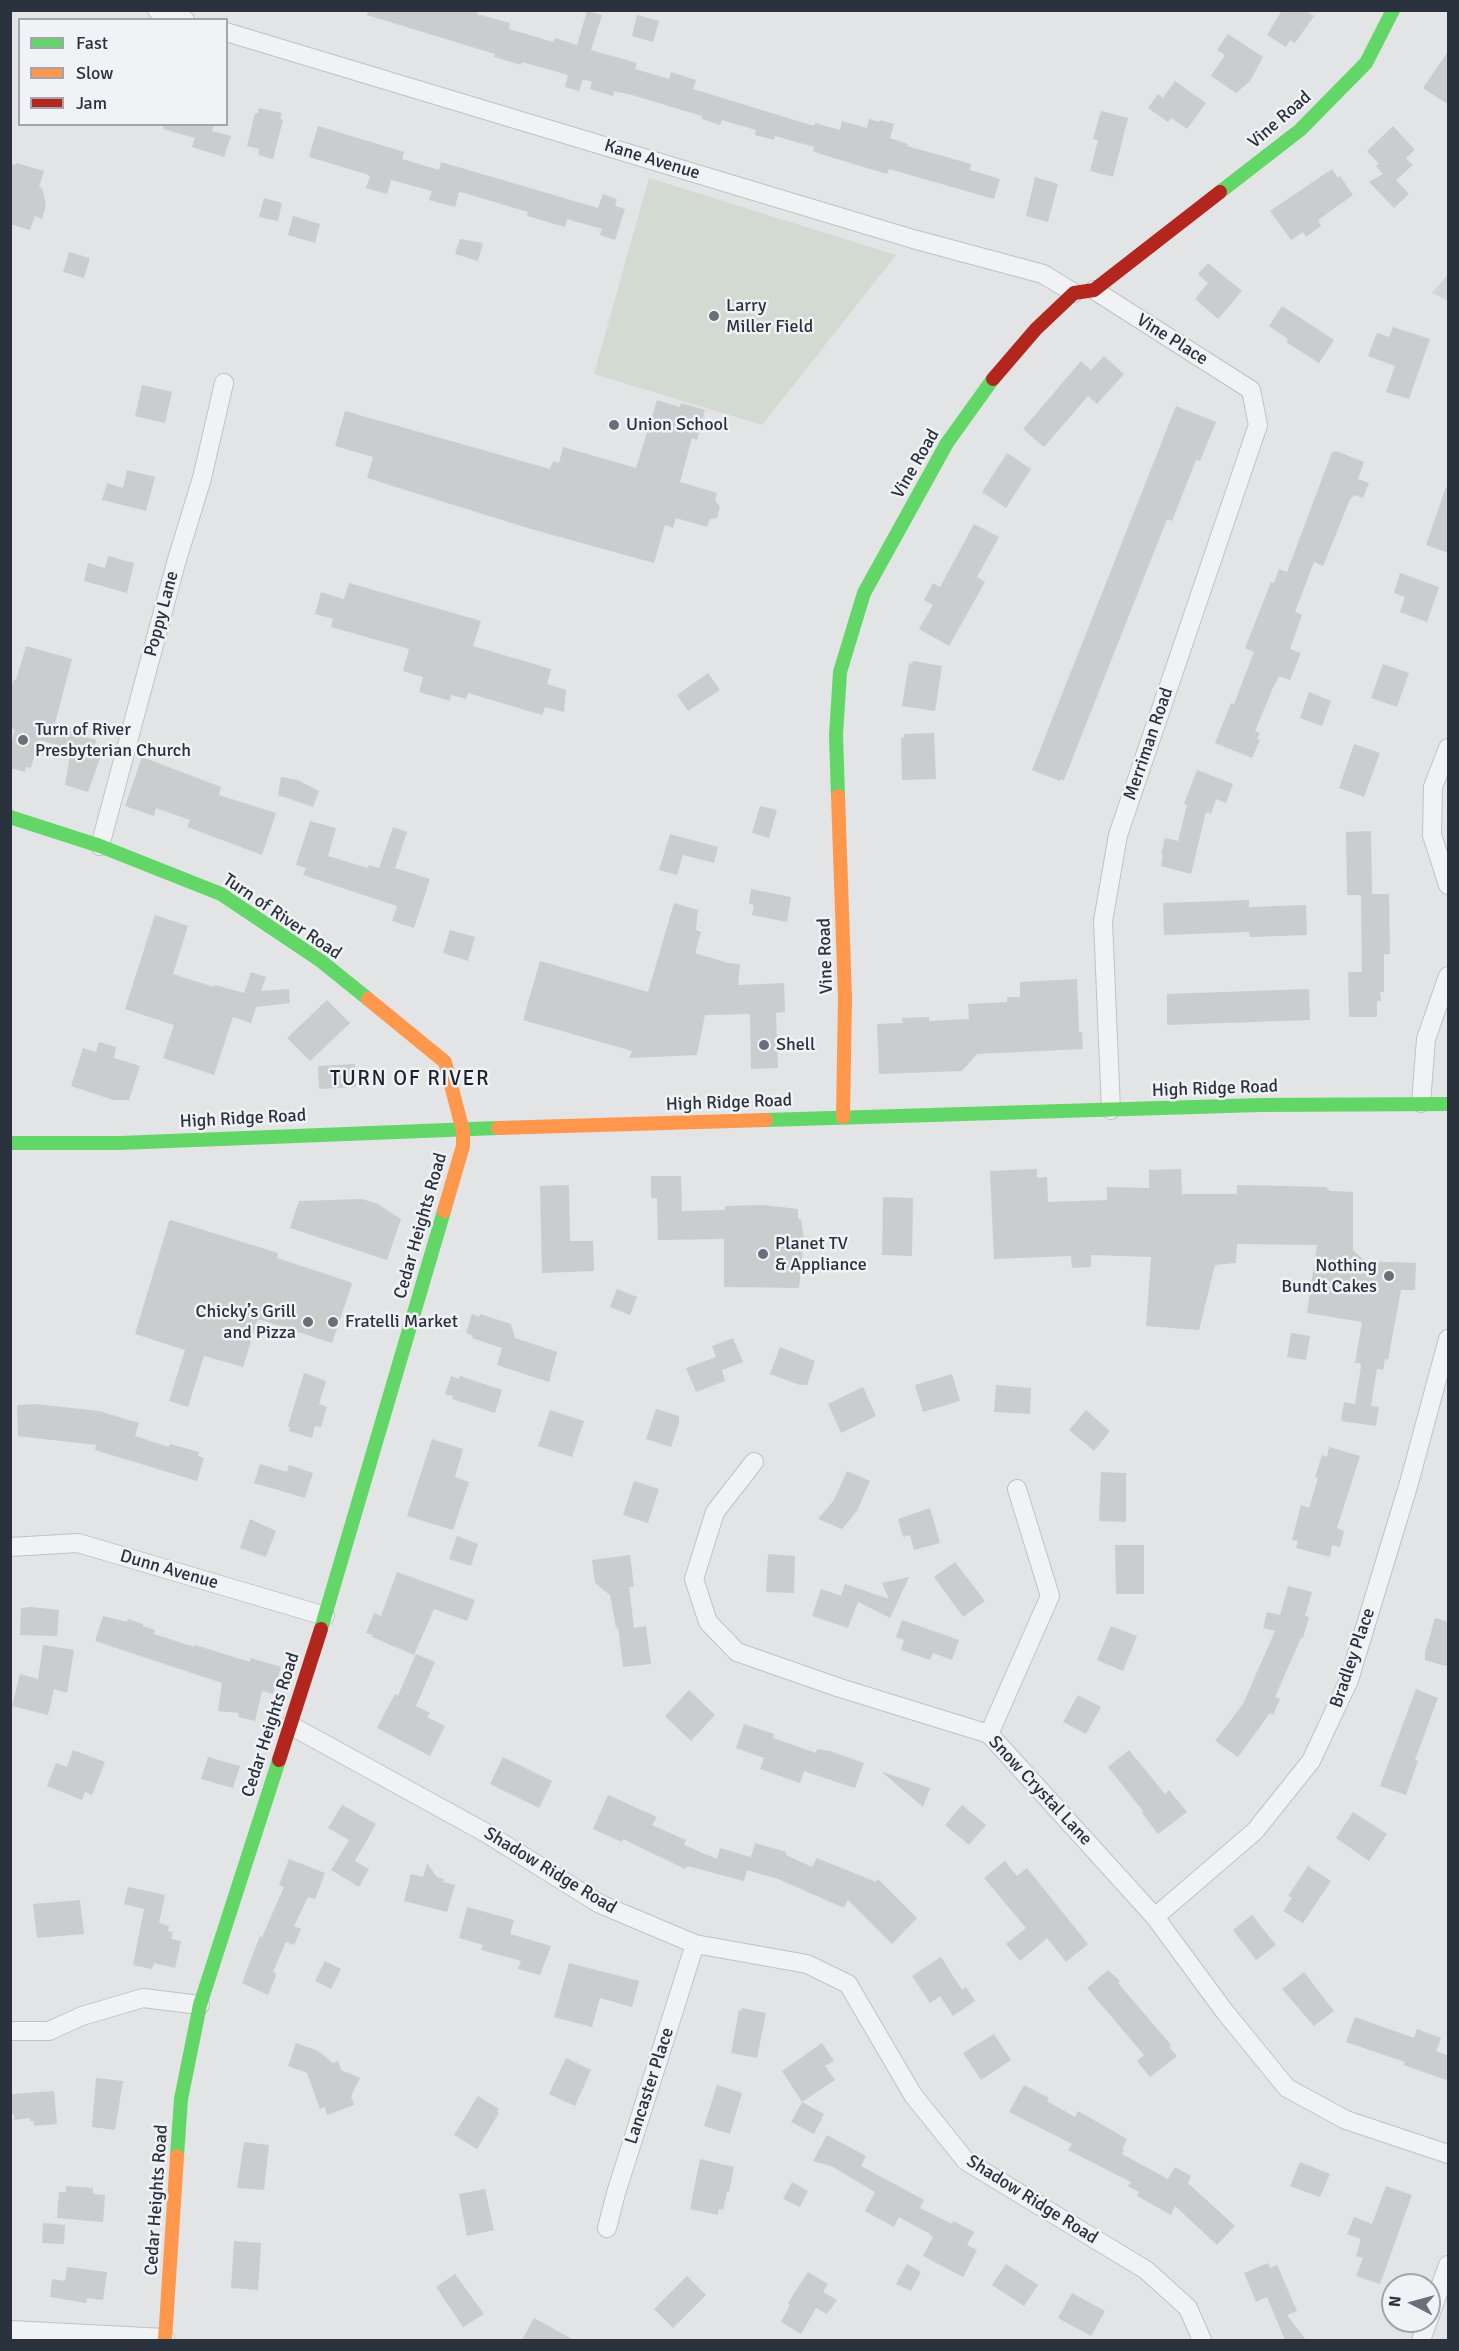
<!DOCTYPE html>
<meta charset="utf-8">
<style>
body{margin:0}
#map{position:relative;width:1459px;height:2351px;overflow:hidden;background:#e2e4e6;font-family:Signika,sans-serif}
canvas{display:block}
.frame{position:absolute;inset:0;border:12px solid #2a323e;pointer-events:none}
.legend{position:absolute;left:18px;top:18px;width:210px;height:108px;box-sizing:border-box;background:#f0f2f5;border:2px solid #a1a5ac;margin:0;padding:8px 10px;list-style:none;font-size:18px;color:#2a323e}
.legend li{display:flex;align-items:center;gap:12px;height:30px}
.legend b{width:30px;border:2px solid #a1a5ac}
.north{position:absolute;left:1381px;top:2273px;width:60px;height:60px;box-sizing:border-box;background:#f0f2f5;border:2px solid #a1a5ac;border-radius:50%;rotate:276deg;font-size:16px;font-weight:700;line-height:24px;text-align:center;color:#2a323e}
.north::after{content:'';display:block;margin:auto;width:21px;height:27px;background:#6a7079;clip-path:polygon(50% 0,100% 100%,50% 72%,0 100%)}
</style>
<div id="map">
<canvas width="1459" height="2351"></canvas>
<div class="frame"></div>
<ul class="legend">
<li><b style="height:8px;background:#63d668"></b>Fast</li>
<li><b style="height:8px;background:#ff974d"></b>Slow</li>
<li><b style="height:8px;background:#b3261e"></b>Jam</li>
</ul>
<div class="north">N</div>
</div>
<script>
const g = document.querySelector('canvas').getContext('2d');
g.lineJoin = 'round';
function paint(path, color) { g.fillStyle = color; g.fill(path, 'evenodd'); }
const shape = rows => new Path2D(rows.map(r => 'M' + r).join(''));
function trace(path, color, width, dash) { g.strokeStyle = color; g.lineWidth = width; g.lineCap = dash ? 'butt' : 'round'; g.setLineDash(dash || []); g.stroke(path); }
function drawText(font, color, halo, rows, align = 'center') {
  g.font = font + ' Signika,sans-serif'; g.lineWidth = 5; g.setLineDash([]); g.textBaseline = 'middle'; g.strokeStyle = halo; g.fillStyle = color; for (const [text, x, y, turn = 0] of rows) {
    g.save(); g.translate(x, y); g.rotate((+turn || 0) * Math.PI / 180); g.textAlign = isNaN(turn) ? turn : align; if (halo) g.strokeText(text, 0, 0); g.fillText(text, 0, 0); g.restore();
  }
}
paint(shape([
 [1448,274,1448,301,1432,293]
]), '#d1d4d9');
paint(shape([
 [649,178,896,255,762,425,594,374]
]), '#d3dad2');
paint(shape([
 [368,10,478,10,477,14,510,23,509,29,553,42,555,38,577,45,587,11,602,15,591,50,637,63,635,69,669,79,671,72,696,80,693,89,814,126,815,123,840,130,842,121,867,128,869,119,879,122,880,120,894,124,890,138,908,144,907,146,971,164,970,170,1000,179,994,199,889,169,887,174,824,155,813,151,814,147,775,136,774,140,755,135,756,130,722,120,720,125,702,119,702,116,632,95,614,91,613,96,590,89,592,82,583,79,579,91,565,87,568,75,522,62,521,65,494,57,495,54,367,15],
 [1282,10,1304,10,1314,16,1295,43,1290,40,1286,47,1267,35],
 [637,15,659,21,653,42,632,36],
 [1228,34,1263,57,1250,81,1236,93,1211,76,1225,55,1217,50],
 [1449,50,1449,105,1423,88],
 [1175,81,1206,103,1187,129,1171,118,1168,122,1148,108,1158,94,1163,98],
 [259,108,282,113,280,119,283,120,273,159,258,155,259,149,247,146,255,113,258,113],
 [1101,111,1128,118,1113,177,1090,171,1098,140,1093,139],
 [164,124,214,124,212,131,231,136,224,157,192,147,195,138,163,129],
 [318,126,404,152,402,159,439,170,441,162,598,208,603,194,617,199,615,206,625,209,615,240,600,235,602,229,567,219,565,227,527,216,528,212,464,193,459,192,455,207,429,200,432,191,391,180,387,194,366,188,370,176,363,173,309,157],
 [1393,126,1415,150,1406,158,1413,165,1396,180,1409,194,1394,208,1369,182,1383,174,1376,166,1379,164,1367,151],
 [16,163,44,171,39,187,42,188,46,205,42,219,35,216,30,230,10,224,10,164,15,165],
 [1332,169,1338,178,1340,176,1353,195,1318,220,1321,226,1306,237,1303,232,1291,240,1270,211],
 [1035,177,1058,184,1048,222,1026,216],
 [264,198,282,203,278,221,259,217],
 [293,216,320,224,315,243,288,235],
 [460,239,483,243,478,261,455,254],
 [69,252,90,258,84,278,63,272],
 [1208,263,1242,291,1218,319,1195,299,1208,283,1198,274],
 [1282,306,1334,340,1319,363,1286,342,1288,339,1269,326],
 [1393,327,1430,339,1409,399,1386,392,1395,366,1368,356,1377,333,1389,337],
 [1104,356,1124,374,1097,404,1088,396,1044,447,1023,429,1081,361,1091,370],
 [142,385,172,392,165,423,135,416],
 [657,400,680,407,681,403,705,410,697,440,692,438,680,482,717,493,715,501,720,506,717,518,710,519,707,527,676,518,673,528,665,525,654,563,531,529,367,478,373,457,335,446,345,411,550,469,553,461,559,463,563,447,636,468],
 [1176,406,1216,422,1200,461,1196,460,1172,521,1167,519,1064,780,1061,779,1060,781,1032,770],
 [1336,451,1364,462,1358,479,1369,483,1363,498,1354,495,1352,498,1351,497,1323,566,1314,562,1295,612,1302,615,1290,649,1301,653,1290,680,1279,676,1272,690,1255,731,1260,733,1257,739,1260,740,1252,758,1215,743,1231,703,1234,704,1254,652,1245,648,1271,582,1274,583,1279,569,1287,572,1332,452],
 [1007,453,1031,469,1006,508,982,492],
 [127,470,155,477,146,511,102,500,107,483,123,488],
 [1446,487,1449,487,1449,553,1426,545],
 [974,524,999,537,977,577,985,582,949,646,919,629,933,605,924,600,933,583,940,587],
 [108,556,134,563,127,593,84,581,88,563,105,568],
 [1400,573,1439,587,1427,622,1400,612,1405,597,1394,593],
 [349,583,481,621,473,646,551,669,547,684,566,690,564,712,545,707,542,715,468,693,466,699,451,695,450,701,419,692,423,677,403,671,409,649,331,627,333,619,315,614,321,592,344,599],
 [26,646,72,659,55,723,81,731,79,735,96,740,94,748,103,750,88,792,65,785,71,749,39,740,31,768,26,767,25,772,10,768,10,747,15,729,10,728,10,692,14,679,16,680],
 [913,661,942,666,935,711,902,706,909,663,912,664],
 [1383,664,1409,673,1397,707,1371,698],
 [708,673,720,690,688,711,677,695],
 [1309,692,1331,701,1322,726,1300,718],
 [934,733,936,779,902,780,901,738,904,737,904,734],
 [1354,744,1380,753,1364,797,1339,788],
 [142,757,221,787,219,795,276,813,262,855,187,827,190,820,156,808,154,816,125,806],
 [1197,770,1233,784,1226,803,1216,799,1211,814,1206,812,1191,874,1161,866,1163,854,1161,854,1165,838,1178,841,1187,805,1184,804],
 [281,777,298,780,319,791,313,807,278,795],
 [760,806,777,810,769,838,752,833],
 [310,821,336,828,328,856,368,868,369,865,379,868,393,827,407,832,395,868,430,879,414,928,392,921,397,906,303,875,306,868,296,865],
 [1371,831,1372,894,1389,894,1390,954,1384,954,1384,992,1380,992,1381,1001,1377,1001,1377,1017,1349,1017,1348,972,1362,972,1361,895,1347,895,1346,832],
 [670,834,718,847,714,863,683,855,677,875,659,870],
 [751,889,791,897,787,922,752,915,754,905,749,904],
 [1249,900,1249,907,1306,905,1307,935,1250,937,1249,932,1164,935,1163,903],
 [674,903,698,910,696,930,701,932,695,953,728,963,740,964,738,985,784,983,785,1012,776,1013,778,1068,751,1069,750,1014,705,1015,697,1055,629,1058,632,1051,523,1020,540,961,648,992],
 [155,915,188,926,173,974,214,987,215,985,244,993,251,972,266,977,261,991,289,989,290,1003,256,1007,251,1023,233,1017,214,1075,163,1058,174,1025,125,1009],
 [450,930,475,937,468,961,443,953],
 [1077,979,1079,1032,1082,1032,1083,1049,977,1054,962,1071,879,1074,877,1024,903,1023,902,1018,929,1017,929,1021,969,1019,968,1004,1007,1002,1007,997,1020,997,1020,982],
 [1309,989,1310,1020,1167,1025,1167,994],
 [327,1000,350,1023,310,1061,287,1038],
 [99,1042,116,1047,114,1058,140,1066,129,1100,113,1100,71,1086,83,1048,96,1052],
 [355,1064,356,1087,319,1089,318,1066],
 [1037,1169,1037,1178,1047,1177,1048,1202,1107,1200,1107,1187,1149,1188,1149,1170,1181,1169,1182,1194,1237,1194,1237,1185,1326,1187,1330,1191,1353,1192,1353,1250,1365,1261,1416,1263,1415,1290,1401,1290,1388,1360,1385,1359,1383,1370,1377,1369,1371,1406,1379,1407,1376,1426,1341,1421,1344,1402,1355,1404,1361,1366,1360,1363,1355,1363,1362,1322,1307,1313,1317,1245,1237,1244,1236,1263,1215,1265,1199,1330,1146,1326,1151,1257,1091,1255,1091,1267,1072,1268,1071,1256,994,1259,990,1171],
 [651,1176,681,1176,682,1211,725,1210,725,1206,763,1205,798,1209,798,1219,801,1219,804,1239,799,1288,724,1287,724,1239,658,1240,657,1198,651,1198],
 [569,1185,570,1241,593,1241,594,1271,542,1273,540,1186],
 [883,1197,913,1198,912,1256,882,1255],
 [362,1199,378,1204,401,1219,387,1260,290,1228,299,1201],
 [171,1220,278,1253,277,1258,350,1282,352,1284,332,1343,258,1319,243,1367,204,1356,188,1407,169,1401,185,1350,135,1334,169,1221],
 [617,1289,637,1297,630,1315,610,1307],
 [472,1314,479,1317,480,1314,511,1324,515,1338,557,1352,549,1382,497,1365,502,1348,472,1338,473,1336,466,1333],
 [1291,1333,1310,1336,1306,1360,1287,1357],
 [733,1338,743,1362,722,1370,725,1381,696,1392,686,1368,716,1357,712,1346],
 [780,1347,815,1361,807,1385,800,1385,770,1374],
 [304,1373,326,1381,319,1404,327,1407,321,1427,315,1426,312,1438,289,1431,290,1427,288,1426],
 [952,1374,960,1401,923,1412,915,1385],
 [451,1376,459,1379,460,1376,502,1390,495,1413,452,1399,453,1396,445,1394],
 [996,1385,1031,1388,1030,1414,994,1412],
 [863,1387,876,1416,841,1433,828,1404],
 [35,1404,99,1411,139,1423,135,1436,169,1447,170,1444,199,1452,198,1456,204,1458,197,1481,95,1450,96,1445,18,1436,17,1405],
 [656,1409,679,1416,679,1423,671,1447,646,1439],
 [550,1410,584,1421,572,1457,538,1446],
 [1086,1410,1110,1431,1094,1451,1069,1430],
 [432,1439,463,1449,455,1477,469,1482,453,1530,407,1516],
 [1329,1447,1360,1456,1337,1528,1344,1531,1340,1547,1332,1545,1330,1557,1296,1548,1298,1541,1292,1540,1301,1505,1309,1508,1318,1478,1315,1477,1322,1455,1327,1457],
 [260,1464,287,1472,289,1465,313,1473,305,1498,254,1483],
 [847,1471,870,1481,857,1511,842,1529,818,1519,834,1500],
 [1101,1472,1126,1473,1126,1522,1099,1521],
 [634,1481,659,1489,648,1523,623,1515],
 [930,1508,940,1543,914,1550,910,1535,903,1537,898,1519],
 [250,1519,276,1531,266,1557,240,1548],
 [457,1536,478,1544,471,1566,449,1559],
 [1115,1545,1144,1545,1144,1594,1116,1594],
 [768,1554,795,1556,794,1593,766,1592],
 [630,1555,634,1587,629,1587,634,1628,646,1626,651,1664,623,1667,618,1627,616,1628,610,1595,595,1583,592,1560],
 [955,1562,985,1601,963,1617,934,1577],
 [397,1572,475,1600,467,1621,434,1609,414,1655,372,1637,373,1635,366,1633,374,1613,381,1616],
 [909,1577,890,1618,858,1602,848,1628,812,1616,821,1589,841,1596,845,1584,889,1599,882,1583],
 [1288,1586,1312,1592,1305,1616,1309,1617,1303,1638,1301,1638,1275,1697,1280,1699,1273,1715,1270,1713,1238,1757,1215,1741,1243,1704,1275,1631,1263,1628,1267,1612,1280,1615],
 [31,1607,59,1610,57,1636,20,1635,21,1608],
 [103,1616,127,1622,128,1619,143,1624,143,1626,155,1630,154,1634,194,1647,195,1645,250,1662,251,1658,281,1667,273,1694,262,1691,255,1721,238,1717,239,1713,218,1711,222,1683,95,1641],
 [1435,1618,1449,1622,1449,1667,1425,1660,1425,1653],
 [902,1620,959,1640,952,1660,933,1653,930,1660,901,1650,904,1640,896,1637],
 [1111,1626,1137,1636,1123,1671,1097,1660],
 [43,1645,74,1650,67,1693,54,1689,48,1715,12,1706,20,1674,38,1679],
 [416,1654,435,1662,416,1706,430,1713,427,1717,445,1726,430,1756,377,1728,395,1694,398,1696],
 [1416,1689,1438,1698,1415,1760,1418,1761,1406,1795,1380,1786],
 [689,1690,715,1715,691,1741,665,1716],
 [1078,1695,1101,1707,1086,1734,1063,1722],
 [744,1724,774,1734,773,1738,816,1753,817,1749,830,1751,864,1763,855,1788,804,1771,800,1783,760,1769,764,1758,736,1748],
 [73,1750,105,1762,92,1795,85,1792,82,1800,47,1786,56,1763,67,1767],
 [1129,1750,1165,1794,1169,1790,1187,1812,1158,1834,1142,1813,1143,1811,1108,1767],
 [208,1757,240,1766,233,1788,201,1779],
 [503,1757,552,1781,539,1808,490,1784],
 [883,1772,930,1788,923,1807,883,1773],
 [608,1795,657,1817,652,1825,686,1840,684,1845,717,1859,720,1848,751,1857,755,1843,786,1852,786,1855,812,1867,817,1858,876,1882,878,1879,917,1918,892,1944,848,1900,844,1908,778,1879,747,1870,744,1881,687,1866,685,1869,623,1839,622,1842,593,1829],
 [342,1805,376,1824,355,1861,369,1869,359,1887,331,1870,349,1840,328,1828],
 [962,1805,986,1825,969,1845,945,1825],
 [1353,1812,1387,1834,1369,1861,1336,1838],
 [289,1859,325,1873,315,1899,308,1897,294,1926,301,1929,294,1945,286,1942,273,1972,276,1973,276,1976,268,1995,242,1983,260,1936,262,1937,284,1887,279,1885],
 [1005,1861,1017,1876,1027,1868,1088,1944,1066,1962,1047,1938,1020,1961,1006,1944,1026,1928,984,1878],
 [427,1863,437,1877,444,1879,443,1882,455,1885,447,1912,404,1901,411,1874,423,1877],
 [1308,1866,1331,1881,1303,1923,1283,1911,1292,1898,1288,1896],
 [128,1887,165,1895,159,1923,169,1926,168,1931,173,1932,171,1939,181,1941,175,1968,154,1963,152,1969,133,1965,144,1909,124,1904],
 [80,1900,84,1934,37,1938,33,1904],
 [467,1907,514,1920,510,1934,551,1946,540,1975,518,1969,521,1961,481,1950,483,1945,459,1938],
 [1252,1915,1276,1945,1256,1960,1233,1930],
 [941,1957,962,1990,966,1987,975,2001,953,2016,940,1996,930,2003,912,1976],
 [325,1961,341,1969,331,1989,315,1981],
 [569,1963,639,1981,632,2007,600,1998,592,2027,554,2017],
 [1108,1970,1120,1981,1118,1983,1171,2045,1169,2047,1177,2056,1150,2077,1137,2061,1144,2055,1087,1988],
 [1304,1972,1334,2011,1314,2026,1282,1989],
 [742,2008,766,2013,757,2058,731,2053,739,2010,741,2011],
 [1355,2017,1414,2038,1417,2029,1441,2038,1436,2051,1449,2056,1449,2081,1404,2065,1405,2062,1346,2042],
 [994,2034,1011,2060,981,2080,963,2053],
 [296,2043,318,2051,333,2063,338,2061,341,2070,360,2078,351,2096,354,2105,327,2115,325,2107,320,2109,307,2073,288,2066],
 [822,2043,834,2061,825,2066,835,2080,802,2102,782,2071],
 [566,2058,591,2070,575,2106,549,2094],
 [96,2078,123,2081,115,2130,92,2127],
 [717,2085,742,2093,730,2134,704,2126],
 [1024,2085,1049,2098,1047,2101,1075,2117,1078,2111,1127,2139,1122,2149,1124,2150,1122,2154,1168,2179,1175,2167,1191,2176,1188,2183,1235,2226,1217,2245,1175,2206,1171,2215,1137,2196,1139,2192,1128,2186,1131,2182,1068,2150,1072,2144,1009,2112],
 [54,2091,57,2124,34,2126,33,2121,30,2121,30,2118,14,2120,14,2114,10,2115,10,2096,13,2094],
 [478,2096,499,2109,497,2112,499,2113,477,2149,454,2135],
 [802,2102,824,2114,814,2134,791,2122],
 [827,2135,866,2156,861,2166,924,2200,920,2208,952,2224,953,2221,974,2232,967,2245,977,2250,963,2277,923,2256,933,2237,930,2235,930,2234,899,2217,894,2227,865,2211,875,2192,833,2167,813,2161],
 [244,2142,269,2145,264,2190,237,2188],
 [700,2159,734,2167,729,2192,727,2192,723,2210,719,2209,718,2215,690,2209],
 [1300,2162,1330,2174,1320,2197,1290,2186],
 [792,2182,808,2191,800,2207,783,2199],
 [66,2186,93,2188,93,2194,105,2195,103,2222,57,2218,59,2192,66,2192],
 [1386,2186,1412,2195,1380,2284,1356,2276,1363,2258,1356,2256,1361,2239,1347,2234,1354,2217,1372,2224],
 [485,2189,494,2230,467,2236,459,2194],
 [43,2223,65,2225,64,2244,42,2243],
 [234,2241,261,2243,258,2290,231,2288],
 [1268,2263,1270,2268,1277,2265,1297,2311,1287,2315,1306,2340,1285,2340,1267,2297,1256,2302,1244,2273],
 [907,2264,921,2272,911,2291,896,2284],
 [1006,2264,1038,2285,1024,2306,992,2285],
 [67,2267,107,2272,103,2300,87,2298,86,2303,50,2297,52,2279,65,2281],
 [808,2272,828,2284,823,2292,837,2300,827,2314,816,2308,801,2334,781,2322,790,2305,788,2303],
 [455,2274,484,2314,463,2327,436,2287],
 [687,2276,706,2295,673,2328,654,2309],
 [1072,2293,1105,2311,1091,2336,1058,2318],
 [534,2318,574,2340,522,2340]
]), '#caccce');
const street = shape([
 [157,10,185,20],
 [226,32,913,239,1043,274,1074,293],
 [1094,290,1251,390,1258,425,1118,835,1103,921,1111,1110],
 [1448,748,1433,787,1432,835,1448,885],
 [100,846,176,563,202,478,224,383],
 [1421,1103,1426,1039,1448,976],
 [754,1462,715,1512,694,1579,708,1622,737,1652,840,1688,989,1734,1155,1917,1225,2012,1287,2088,1346,2120,1448,2154],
 [10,1547,78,1543,325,1616],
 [290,1725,486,1833,600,1904,695,1944,807,1964,848,1984,913,2095,966,2161,1146,2270,1188,2308,1202,2340],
 [989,1734,1050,1596,1017,1489],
 [1155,1917,1255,1831,1311,1761,1349,1680,1409,1483,1448,1339],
 [10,2031,49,2031,82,2016,143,1998,200,2005],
 [607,2228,616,2193,695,1944],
 [1429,2318,1448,2265],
 [10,2330,165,2338],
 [1421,2340,1428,2321]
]);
trace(street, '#c0c2c4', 20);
trace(street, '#f1f2f3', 18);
trace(shape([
 [1220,192,1300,130,1366,63,1393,10],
 [838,796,836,735,840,672,864,593,947,443,993,379],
 [10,817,100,846,221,894,321,961,368,999],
 [766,1120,1260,1105,1448,1104],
 [10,1143,119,1143,498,1128],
 [321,1629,444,1211],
 [177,2156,181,2099,200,2005,279,1760]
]), '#63d668', 14);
trace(shape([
 [838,796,845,998,843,1117],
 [368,999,445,1062,463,1131,463,1146,444,1211],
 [498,1128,766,1120],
 [165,2340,177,2156]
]), '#ff974d', 14);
trace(shape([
 [993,379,1036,329,1074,293,1094,290,1220,192],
 [279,1760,321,1629]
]), '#b3261e', 14);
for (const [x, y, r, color] of [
 [714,316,6,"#6a7079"],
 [614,425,6,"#6a7079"],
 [23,740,6,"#6a7079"],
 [764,1045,6,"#6a7079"],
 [763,1254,6,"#6a7079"],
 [1389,1276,6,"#6a7079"],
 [308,1322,6,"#6a7079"],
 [333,1322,6,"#6a7079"]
]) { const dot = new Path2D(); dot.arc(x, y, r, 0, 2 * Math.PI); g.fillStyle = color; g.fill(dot); trace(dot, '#f0f2f5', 2); }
drawText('18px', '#2a323e', '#f0f2f5', [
 ["Vine Road",1280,120,-41],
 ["Kane Avenue",652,160,17],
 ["Vine Place",1172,340,32],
 ["Vine Road",916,464,-60],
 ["Poppy Lane",162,614,-75],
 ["Merriman Road",1149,744,-71],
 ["Turn of River Road",282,917,34],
 ["Vine Road",826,956,-92],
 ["High Ridge Road",1215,1089,-2],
 ["High Ridge Road",729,1103,-2],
 ["High Ridge Road",243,1119,-3],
 ["Cedar Heights Road",421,1226,-74],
 ["Dunn Avenue",169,1570,16],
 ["Bradley Place",1353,1658,-71],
 ["Cedar Heights Road",271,1725,-72],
 ["Snow Crystal Lane",1040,1791,47],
 ["Shadow Ridge Road",550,1871,31],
 ["Lancaster Place",650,2086,-72],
 ["Cedar Heights Road",157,2200,-86],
 ["Shadow Ridge Road",1032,2200,32]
]);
drawText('18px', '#2a323e', '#f0f2f5', [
 ["Larry",726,306],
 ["Miller Field",726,327],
 ["Union School",626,425],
 ["Turn of River",35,730],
 ["Presbyterian Church",35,751],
 ["Shell",776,1045],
 ["Planet TV",775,1244],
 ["& Appliance",775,1265],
 ["Nothing",1377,1266,"right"],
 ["Bundt Cakes",1377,1287,"right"],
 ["Chicky’s Grill",296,1312,"right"],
 ["and Pizza",296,1333,"right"],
 ["Fratelli Market",345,1322]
], 'left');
g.letterSpacing = '1.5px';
drawText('21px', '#1c232f', '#f0f2f5', [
 ["TURN OF RIVER",410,1079]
]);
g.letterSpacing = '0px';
</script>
